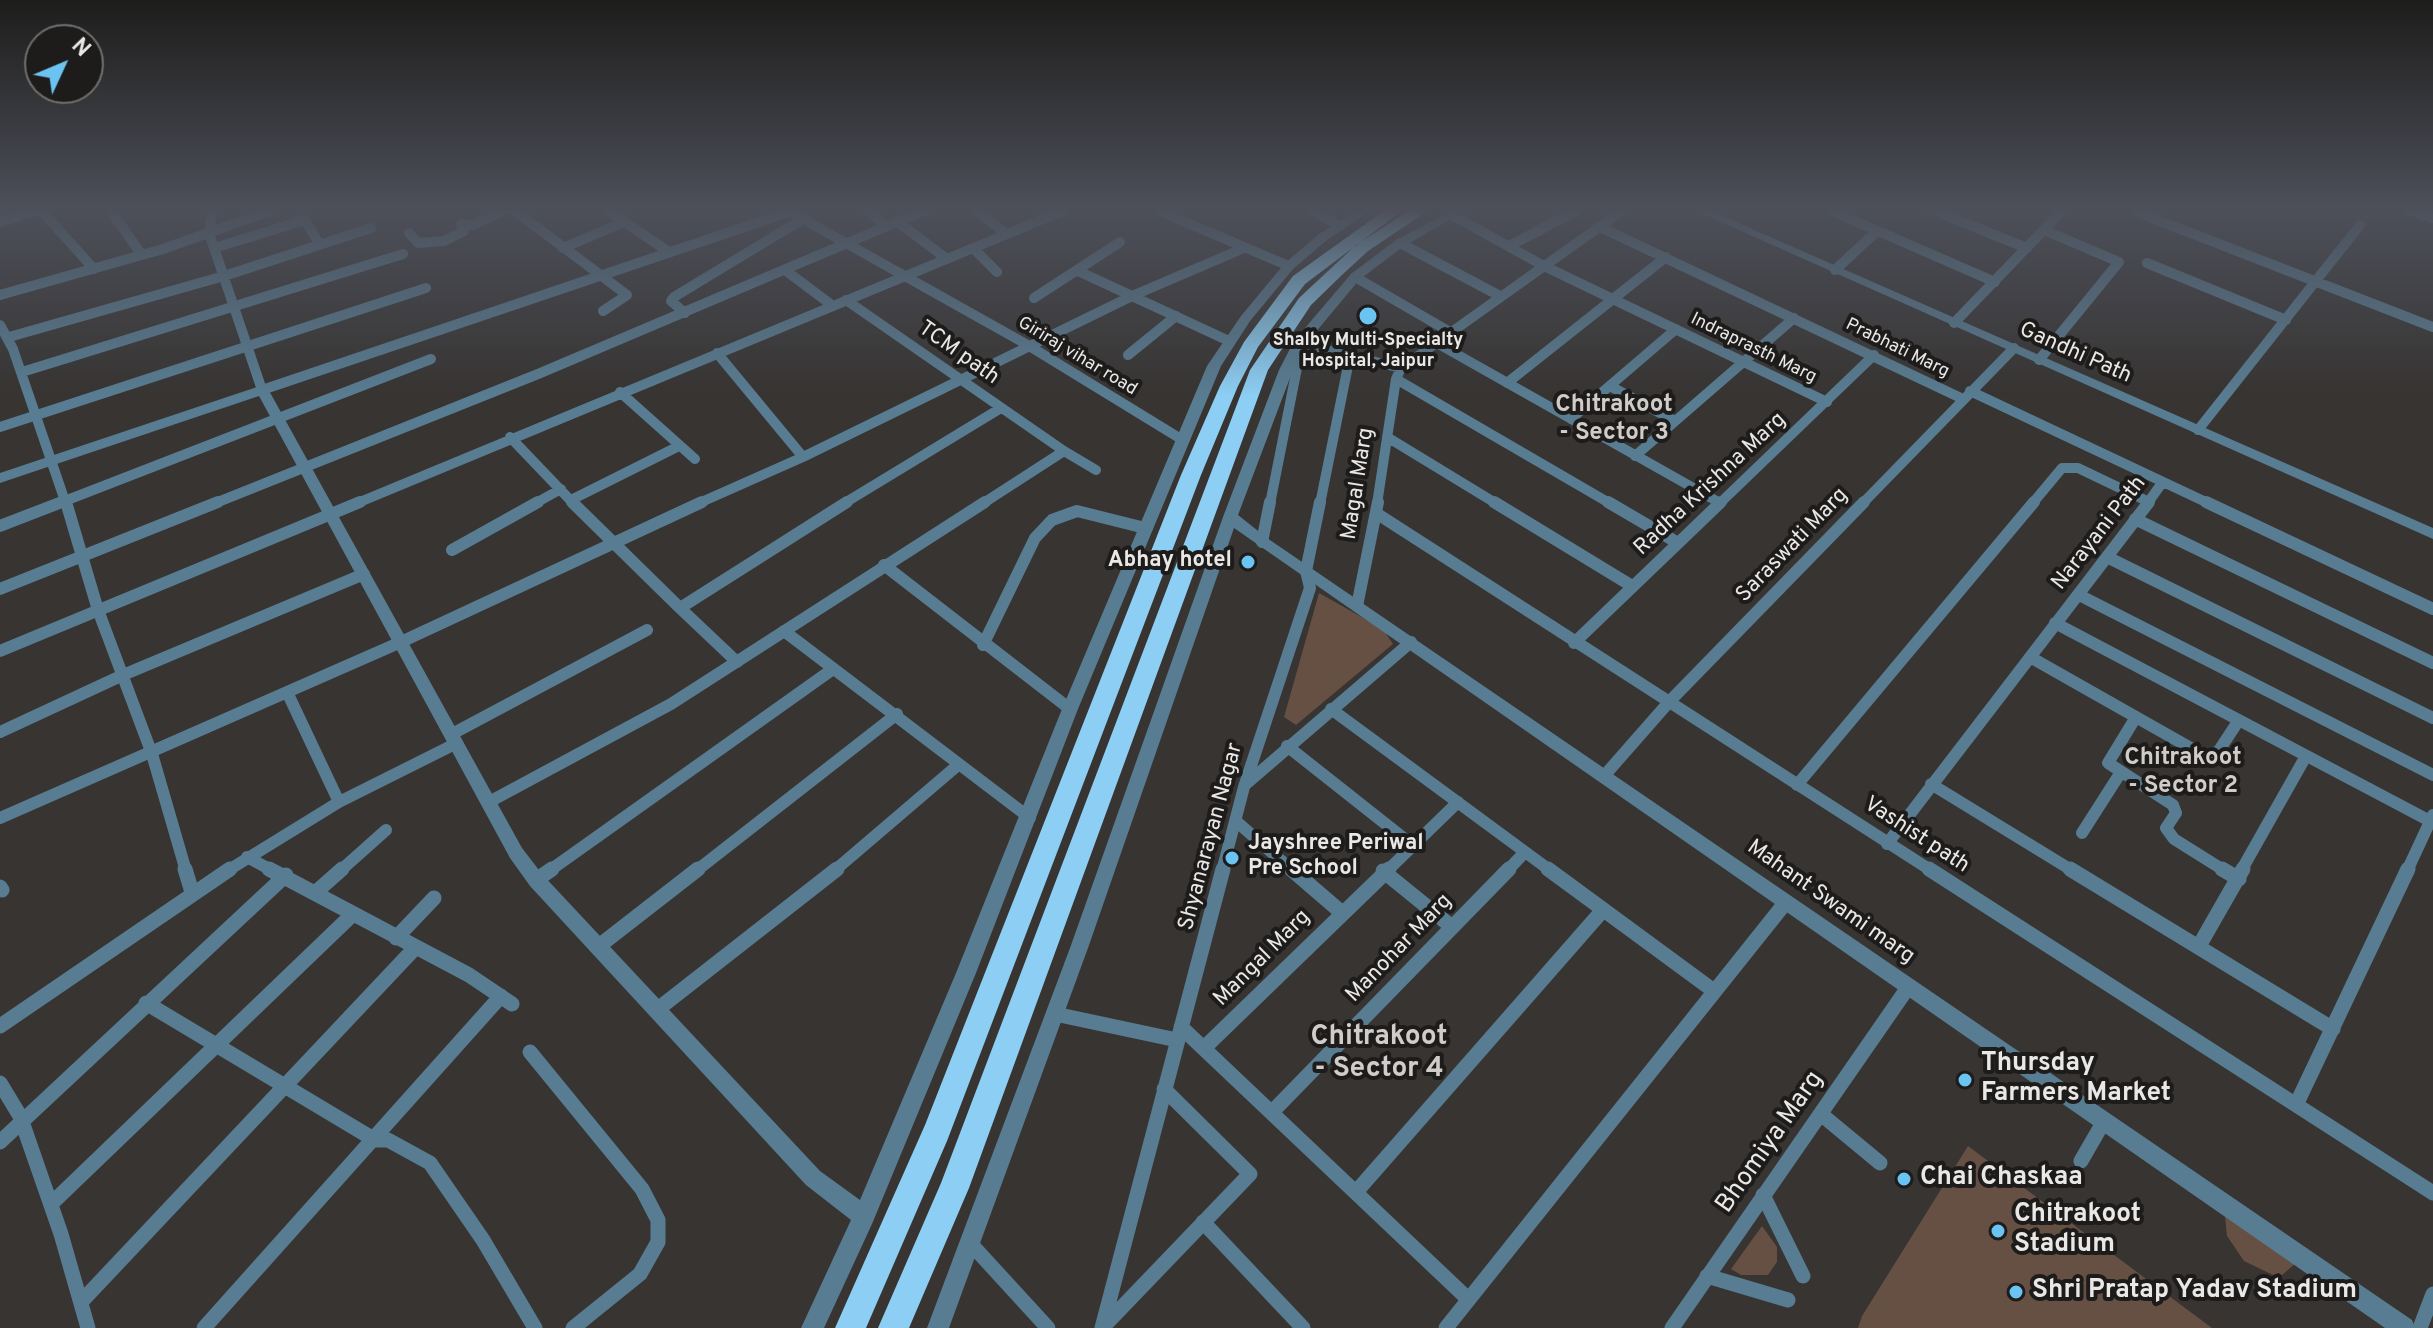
<!DOCTYPE html>
<style>
body{margin:0}
#map{position:relative;width:2433px;height:1328px;overflow:hidden;background:#373432;font-family:Overpass,sans-serif}
canvas{display:block}
.north{position:absolute;left:24px;top:24px;width:80px;height:80px;box-sizing:border-box;background:#1d1c1b;border:2px solid #6f6e6d;border-radius:50%;rotate:46deg;font-size:22px;font-weight:700;line-height:32px;text-align:center;color:#eae8e7}
.north::after{content:'';display:block;margin:auto;width:28px;height:36px;background:#6bc3f2;clip-path:polygon(50% 0,100% 100%,50% 72%,0 100%)}
</style>
<div id="map">
<canvas width="2433" height="1328"></canvas>
<div class="north">N</div>
</div>
<script>
const g = document.querySelector('canvas').getContext('2d');
g.lineJoin = 'round';
function paint(path, color) { g.fillStyle = color; g.fill(path, 'evenodd'); }
const shape = rows => new Path2D(rows.map(r => 'M' + r).join(''));
function trace(path, color, width, dash) { g.strokeStyle = color; g.lineWidth = width; g.lineCap = dash ? 'butt' : 'round'; g.setLineDash(dash || []); g.stroke(path); }
function drawText(font, color, halo, rows, align = 'center') {
  g.font = font + ' Overpass,sans-serif'; g.lineWidth = 8; g.setLineDash([]); g.textBaseline = 'middle'; g.strokeStyle = halo; g.fillStyle = color; for (const [text, x, y, turn = 0] of rows) {
    g.save(); g.translate(x, y); g.rotate((+turn || 0) * Math.PI / 180); g.textAlign = isNaN(turn) ? turn : align; if (halo) g.strokeText(text, 0, 0); g.fillText(text, 0, 0); g.restore();
  }
}
paint(shape([
 [1319,593,1383,629,1393,644,1296,725,1284,717],
 [1968,1146,2212,1328,1858,1328,1862,1316],
 [2225,1216,2296,1263,2282,1275,2273,1275,2244,1261,2227,1236],
 [1762,1226,1777,1247,1777,1262,1768,1275,1741,1275,1731,1269]
]), '#655043');
trace(shape([
 [41,210,94,269],
 [110,210,142,255],
 [212,210,209,233,262,390,795,210],
 [514,210,627,295,603,311],
 [607,210,669,252],
 [787,210,1026,344,1181,439],
 [868,210,886,226],
 [975,210,1007,234],
 [1157,210,1289,266],
 [1311,210,1340,226],
 [1830,210,1995,282],
 [1932,210,2027,248],
 [2408,210,2433,218],
 [2137,212,2433,327],
 [1452,215,1544,266,1827,402],
 [0,222,38,210],
 [898,222,947,259],
 [1600,227,1963,399],
 [409,233,418,243,444,241,464,231,461,224,473,225,505,210],
 [1400,243,1500,296],
 [1509,246,1578,210],
 [214,248,305,220,320,245],
 [563,248,624,222],
 [973,248,997,272],
 [2147,263,2286,320],
 [785,270,833,306],
 [1835,270,1877,231],
 [1078,271,1229,341],
 [1355,277,1450,332],
 [0,295,163,249,272,210],
 [1034,298,1120,242],
 [846,300,1064,451,982,504],
 [685,313,671,301,674,297,803,219],
 [1954,323,2062,211,2059,210],
 [0,325,13,349,66,504],
 [9,337,224,276,371,228],
 [1435,342,1720,503],
 [1302,344,1401,368],
 [717,353,803,457],
 [1128,355,1176,316],
 [2039,360,2119,262,2044,230],
 [22,372,403,254],
 [1396,379,1611,504],
 [1507,383,1666,257],
 [1610,386,1675,421],
 [1970,391,2210,504],
 [620,392,695,459],
 [1571,419,1676,329],
 [0,427,426,288],
 [2198,430,2360,225],
 [510,437,574,504],
 [1387,437,1497,504],
 [1064,451,1096,470],
 [1635,456,1794,318],
 [571,500,679,446],
 [57,504,431,359],
 [213,504,538,374,925,210],
 [355,504,1065,210],
 [534,504,561,489],
 [697,504,803,457,1132,296,1244,248],
 [843,504,1001,408],
 [1270,504,1298,363,1309,345],
 [1320,504,1350,356],
 [1377,504,1396,379,1401,368,1623,210],
 [1719,504,1874,355],
 [1862,504,2014,348],
 [2032,504,2062,468,2078,468,2149,502],
 [2147,504,2162,483]
]), '#587c91', 10);
trace(shape([
 [66,502,98,610,152,754,186,871],
 [572,502,680,608,847,502],
 [1494,502,1632,586],
 [1608,502,1678,543],
 [2206,502,2433,609],
 [1376,513,1932,871],
 [2135,519,2433,663],
 [0,526,62,502],
 [1262,542,1270,502],
 [452,550,538,502],
 [2109,558,2433,718],
 [884,565,1070,709],
 [0,589,218,502],
 [2079,595,2433,775],
 [1357,606,1378,502],
 [680,608,737,662],
 [2055,623,2430,821],
 [784,631,1030,818],
 [1574,643,1721,502],
 [983,645,1035,538,1052,520,1077,511,1145,528],
 [0,651,360,502],
 [2030,657,2203,755,2218,752,2239,720],
 [287,692,339,802],
 [1331,709,1551,871],
 [2136,717,2108,763,2173,805,2176,813,2166,828,2174,839,2225,871],
 [0,732,123,675,364,574],
 [452,734,647,630],
 [1287,746,1411,844],
 [1604,776,1669,702,1864,502],
 [1246,784,1411,642],
 [1931,784,2073,871],
 [1797,785,2034,502],
 [489,802,671,704,985,502],
 [0,818,401,642,702,502],
 [1237,822,1293,871],
 [2082,833,2121,772],
 [1887,844,2149,502],
 [247,857,273,871],
 [227,871,339,802,457,743],
 [340,871,386,830],
 [549,871,833,669],
 [696,871,897,714],
 [834,871,958,765],
 [1222,871,1244,787,1310,588,1306,571,1320,502],
 [1387,871,1458,802],
 [1507,871,1525,852],
 [2241,871,2306,756],
 [2407,871,2433,815]
]), '#587c91', 12);
trace(shape([
 [185,869,192,892],
 [269,869,469,975,512,1004],
 [1291,869,1341,912],
 [1548,869,1714,991],
 [1929,869,2433,1193],
 [2070,869,2333,1029],
 [2222,869,2239,879],
 [1383,871,1452,927],
 [536,880,552,869],
 [0,887,2,890],
 [316,892,342,869],
 [396,938,434,898],
 [599,946,698,869],
 [2199,946,2243,869],
 [146,1003,375,1140,388,1140,430,1163,483,1240,535,1328],
 [658,1009,837,869],
 [1055,1014,1177,1040],
 [0,1026,230,869],
 [1181,1027,1468,1299],
 [1204,1048,1389,869],
 [530,1052,642,1189,658,1220,658,1242,640,1274,573,1328],
 [0,1083,20,1116,61,1234,88,1328],
 [2296,1105,2408,869],
 [1273,1111,1509,869],
 [1822,1115,1880,1163],
 [0,1142,286,875],
 [2081,1161,2104,1121],
 [1356,1192,1603,910],
 [1763,1195,1803,1276],
 [51,1204,353,914],
 [1203,1222,1303,1328],
 [971,1244,1048,1328],
 [1707,1276,1788,1300],
 [81,1302,415,948],
 [1104,1326,1250,1174,1164,1089],
 [204,1328,501,996],
 [1102,1328,1223,869],
 [1446,1328,1786,902],
 [1672,1328,1909,986],
 [2420,1328,2433,1294]
]), '#587c91', 15);
paint(shape([
 [1358,210,1372,210,1327,240,1293,269,1250,321,1221,366,1078,709,976,973,872,1224,824,1328,801,1328,851,1220,806,1185,530,886,510,858,259,396,0,483,0,473,257,387,267,387,522,848,542,874,820,1171,860,1200,956,973,1062,709,1207,366,1241,316,1285,263,1319,234,1358,210],
 [1453,210,1467,210,1404,246,1359,280,1305,345,1293,370,1238,515,1267,538,2412,1320,2415,1328,2385,1328,1234,528,1088,948,949,1328,927,1328,1070,948,1223,517,1279,370,1294,341,1351,274,1396,240,1453,210],
 [1694,210,1709,210,2433,528,2433,539,1694,210]
]), '#587c91');
paint(shape([
 [1385,210,1403,210,1305,284,1258,347,1238,386,1201,475,947,1141,866,1328,835,1328,925,1125,1181,475,1220,386,1244,342,1293,276,1385,210],
 [1410,210,1429,210,1368,251,1343,274,1311,305,1268,370,969,1188,909,1328,878,1328,941,1183,1250,370,1299,298,1356,245,1410,210]
]), '#8ccef4');
const sky = g.createLinearGradient(0, 0, 0, 396);
sky.addColorStop(0, '#1e1d1c');
sky.addColorStop(0.53, '#4d505a');
sky.addColorStop(1, '#4d505a00');
g.fillStyle = sky;
g.fillRect(0, 0, 2433, 396);
for (const [x, y, r, color] of [
 [1368,316,10,"#6bc3f2"],
 [1248,562,8,"#6bc3f2"],
 [1232,858,8,"#6bc3f2"],
 [1965,1080,8,"#6bc3f2"],
 [1904,1179,8,"#6bc3f2"],
 [1998,1231,8,"#6bc3f2"],
 [2016,1292,8,"#6bc3f2"]
]) { const dot = new Path2D(); dot.arc(x, y, r, 0, 2 * Math.PI); g.fillStyle = color; g.fill(dot); trace(dot, '#1d1c1b', 3); }
drawText('bold 18px', '#eae8e7', '#1d1c1b', [
 ["Shalby Multi-Specialty",1368,341],
 ["Hospital, Jaipur",1368,362]
]);
drawText('18px', '#eae8e7', '#1d1c1b', [
 ["Indraprasth Marg",1753,349,26],
 ["Prabhati Marg",1897,349,26],
 ["Giriraj vihar road",1077,357,31]
]);
drawText('22px', '#eae8e7', '#1d1c1b', [
 ["TCM path",958,354,35],
 ["Gandhi Path",2075,354,24],
 ["Magal Marg",1359,484,-81],
 ["Radha Krishna Marg",1711,485,-43],
 ["Narayani Path",2100,534,-52],
 ["Saraswati Marg",1793,546,-46],
 ["Vashist path",1916,836,33],
 ["Shyanarayan Nagar",1212,837,-75],
 ["Mahant Swami marg",1830,903,35],
 ["Manohar Marg",1400,949,-46],
 ["Mangal Marg",1263,959,-45]
]);
drawText('bold 22px', '#eae8e7', '#1d1c1b', [
 ["Abhay hotel",1232,562],
 ["Jayshree Periwal",1248,845,"left"],
 ["Pre School",1248,870,"left"]
], 'right');
drawText('bold 24px', '#d0ccc9', '#1d1c1b', [
 ["Chitrakoot",1614,406],
 ["- Sector 3",1614,434],
 ["Chitrakoot",2183,759],
 ["- Sector 2",2183,787]
]);
drawText('bold 26px', '#eae8e7', '#1d1c1b', [
 ["Thursday",1981,1065],
 ["Farmers Market",1981,1095],
 ["Chai Chaskaa",1920,1179],
 ["Chitrakoot",2014,1216],
 ["Stadium",2014,1246],
 ["Shri Pratap Yadav Stadium",2032,1292]
], 'left');
drawText('26px', '#eae8e7', '#1d1c1b', [
 ["Bhomiya Marg",1771,1143,-55]
]);
drawText('bold 28px', '#d0ccc9', '#1d1c1b', [
 ["Chitrakoot",1379,1038],
 ["- Sector 4",1379,1070]
]);
</script>
